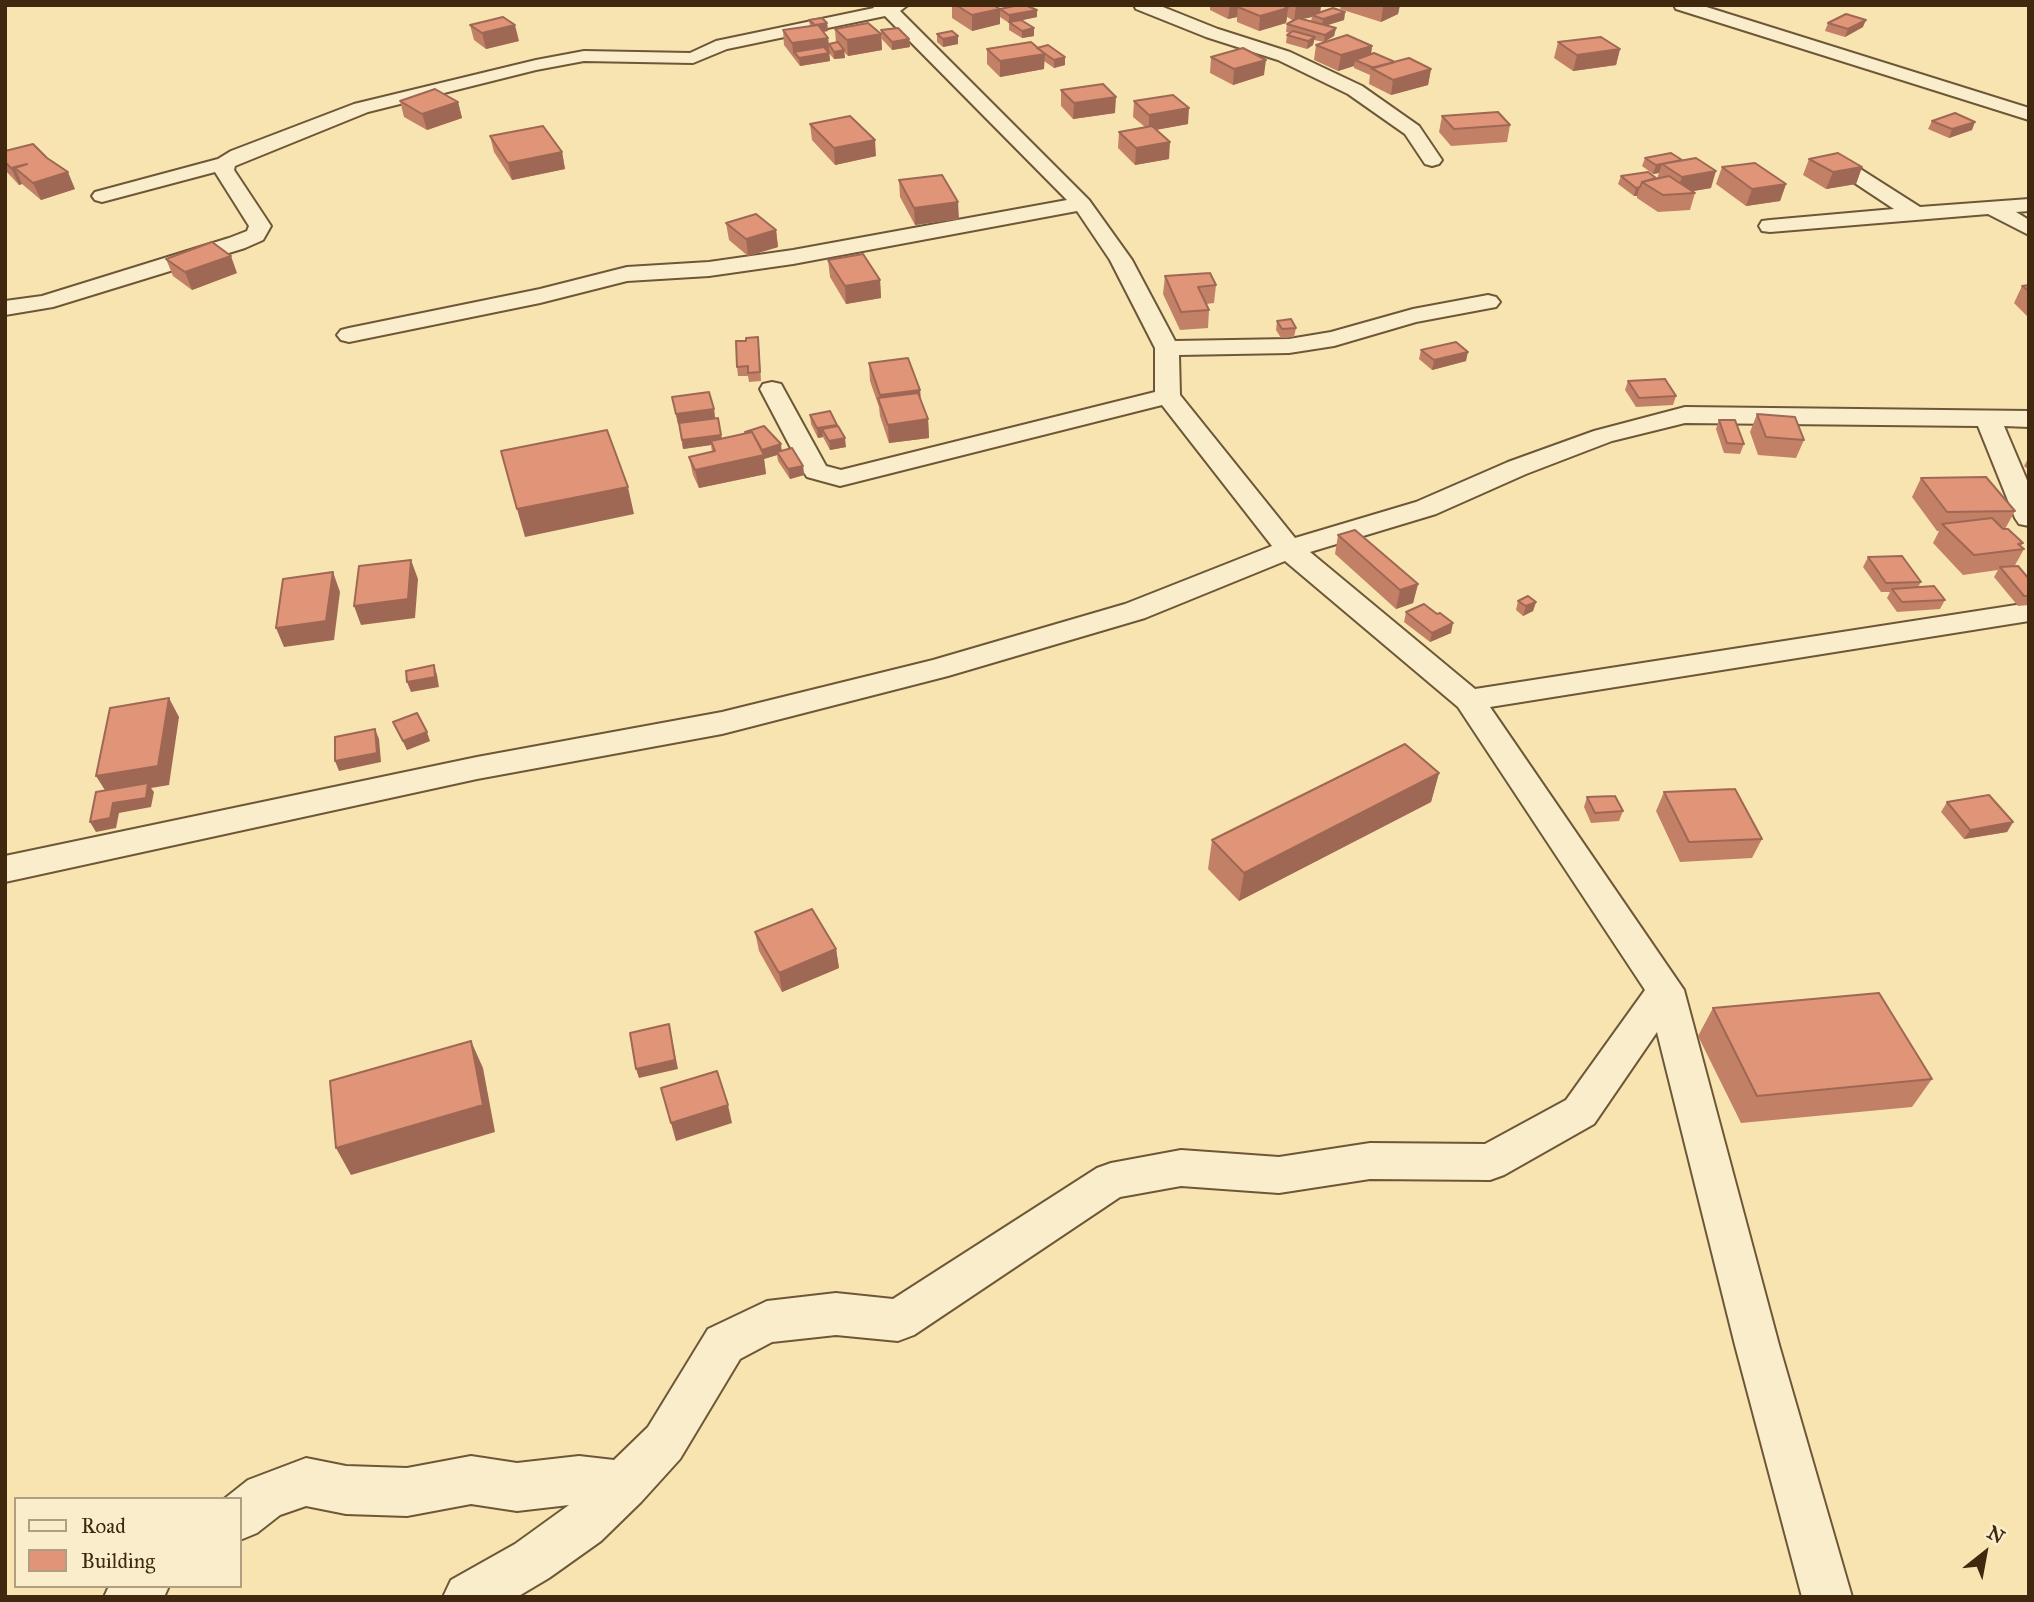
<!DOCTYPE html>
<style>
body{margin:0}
#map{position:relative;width:2034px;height:1602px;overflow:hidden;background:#f7e4b1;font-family:"IM FELL Great Primer",serif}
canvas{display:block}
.frame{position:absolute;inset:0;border:7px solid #3f280e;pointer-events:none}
.legend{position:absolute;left:14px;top:1497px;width:228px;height:91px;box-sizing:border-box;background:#faedcc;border:2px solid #af9e80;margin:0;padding:9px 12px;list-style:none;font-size:21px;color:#3f280e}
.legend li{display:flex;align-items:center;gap:14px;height:35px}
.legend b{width:35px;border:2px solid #af9e80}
.north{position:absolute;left:1950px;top:1518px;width:70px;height:70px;-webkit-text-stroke:5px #faedcc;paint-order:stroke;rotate:31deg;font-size:19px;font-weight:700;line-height:28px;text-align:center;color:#3f280e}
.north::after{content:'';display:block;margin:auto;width:24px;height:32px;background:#3f280e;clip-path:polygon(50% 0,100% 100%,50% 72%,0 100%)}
</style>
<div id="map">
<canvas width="2034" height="1602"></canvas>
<div class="frame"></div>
<ul class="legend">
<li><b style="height:9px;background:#faedcc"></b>Road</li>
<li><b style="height:19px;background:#e19578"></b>Building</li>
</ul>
<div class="north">N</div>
</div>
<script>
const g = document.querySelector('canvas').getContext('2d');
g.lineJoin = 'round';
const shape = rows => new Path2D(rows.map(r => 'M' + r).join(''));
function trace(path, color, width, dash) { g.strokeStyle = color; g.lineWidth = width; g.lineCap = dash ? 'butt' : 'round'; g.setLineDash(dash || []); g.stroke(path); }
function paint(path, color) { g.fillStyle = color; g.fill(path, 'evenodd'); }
const minor = shape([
 [872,5,908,5,900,11,1089,200,1132,260,1175,341,1289,339,1331,332,1413,309,1488,295,1496,297,1500,302,1496,307,1416,322,1334,346,1289,353,1179,355,1180,395,1295,538,1416,502,1508,462,1594,431,1685,407,2029,411,2029,427,2004,426,2029,485,2029,526,2019,524,2015,518,1978,426,1685,423,1612,441,1526,474,1436,514,1310,552,1475,689,2029,603,2029,621,1490,707,1684,990,1779,1345,1852,1597,1802,1597,1735,1345,1657,1032,1594,1124,1504,1175,1490,1180,1370,1179,1279,1193,1181,1186,1120,1197,914,1335,898,1341,836,1335,772,1342,740,1359,680,1459,641,1502,601,1541,549,1578,517,1597,443,1597,451,1580,515,1544,569,1505,517,1511,471,1504,407,1516,346,1514,306,1506,280,1515,257,1533,240,1540,240,1499,224,1499,248,1480,306,1458,346,1466,407,1468,471,1456,517,1463,579,1456,614,1460,648,1427,708,1329,767,1301,836,1293,893,1299,1097,1168,1111,1163,1181,1150,1279,1157,1370,1143,1485,1144,1566,1100,1645,990,1458,707,1285,561,1145,618,948,676,722,734,477,779,5,882,5,856,477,757,722,712,933,660,1125,604,1272,546,1162,405,840,486,807,477,803,471,760,389,763,384,772,382,781,384,826,466,841,470,1155,392,1155,348,1110,260,1077,211,793,264,709,276,627,281,540,303,349,342,341,340,337,335,341,330,349,328,540,289,627,267,709,262,793,250,1067,200,885,16,727,49,693,63,584,61,536,70,368,112,235,166,234,170,271,226,263,240,245,248,53,307,5,315,5,301,42,296,229,238,247,231,249,226,215,172,102,202,95,200,92,196,95,192,218,159,231,151,354,104,536,60,584,51,690,53,716,41,874,8,872,5],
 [1134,5,1158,5,1218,29,1290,52,1362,86,1419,126,1442,160,1439,164,1432,166,1425,164,1405,134,1348,94,1278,60,1206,37,1136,9,1134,5],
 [1674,5,1700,5,2029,108,2029,120,1676,9,1674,5],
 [1836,156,1843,158,1920,207,2029,199,2029,211,2016,212,2029,220,2029,235,1988,214,1770,232,1762,231,1759,226,1762,221,1770,220,1894,209,1829,166,1826,162,1829,158,1836,156],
 [109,1586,169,1586,164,1597,104,1597,109,1586]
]);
trace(minor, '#6d5737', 4);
paint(minor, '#faedcc');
paint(shape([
 [952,5,993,5,1000,24,972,31,952,18],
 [1210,5,1321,5,1320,12,1345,12,1344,20,1326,25,1336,28,1334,36,1324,42,1314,40,1313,45,1307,49,1286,43,1287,35,1290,33,1286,32,1287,24,1294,21,1287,17,1286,23,1259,31,1237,22,1237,17,1228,19,1210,10],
 [1312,17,1311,21,1302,19,1305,18],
 [1341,5,1400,5,1398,14,1381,22,1340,9],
 [1000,9,1037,17,1022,20,1034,28,1034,36,1022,38,1009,30,1009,23,1000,17],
 [809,20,827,23,828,31,823,32,828,38,829,44,836,43,835,29,881,34,882,50,848,56,844,52,845,58,834,59,829,53,830,61,800,66,784,45,783,30,810,26],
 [1828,23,1863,27,1845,37,1825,31],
 [470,25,519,41,486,49,474,40],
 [881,30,909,39,910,47,892,50,881,38],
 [937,34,958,36,958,44,943,47,937,42],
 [1558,42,1620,49,1616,65,1573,71,1554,58],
 [1316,45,1372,46,1371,55,1395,62,1431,69,1428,85,1391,95,1369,84,1370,75,1354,68,1354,66,1338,71,1314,60],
 [1037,48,1065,65,1054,68,1044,61,1044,69,1000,77,987,64,987,49],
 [1211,57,1264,75,1233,85,1210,73],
 [1061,90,1115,113,1073,119,1061,106],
 [400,101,458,102,462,118,427,130,404,117],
 [1134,101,1188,124,1156,130,1169,159,1135,165,1118,148,1119,132,1145,127,1133,117],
 [1442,116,1510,125,1507,142,1451,146,1439,132],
 [1932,121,1972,130,1949,138,1928,129],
 [810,124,876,156,835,165,812,140],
 [490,136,562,152,565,169,512,180,494,152],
 [5,151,75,189,41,200,22,184,19,185,5,170],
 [1671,153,1711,188,1693,191,1695,193,1690,210,1658,212,1637,198,1637,196,1634,196,1618,184,1621,176,1657,178,1659,173,1653,174,1642,166,1645,158],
 [1809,159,1862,167,1856,184,1826,189,1803,175],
 [1722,167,1786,184,1780,201,1746,206,1716,184],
 [899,180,959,219,915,225,900,197],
 [726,223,776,230,778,247,748,256,729,240],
 [166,259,237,273,192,290,173,276],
 [828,260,880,280,881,298,846,304,830,277],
 [1165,276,1216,285,1214,303,1206,304,1209,310,1208,328,1180,330,1163,294],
 [2029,285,2029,318,2014,303,2022,286],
 [1277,321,1296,328,1294,337,1281,338,1276,330],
 [759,346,761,381,749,382,748,376,738,376,737,367],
 [1421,350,1466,361,1432,370,1419,359],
 [869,363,920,390,921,401,928,419,929,438,889,443,880,416,879,407,870,381],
 [1628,381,1676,396,1673,405,1636,407,1625,390],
 [672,397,714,409,715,418,722,439,782,451,803,466,804,475,790,479,778,461,777,455,764,459,766,474,699,488,693,475,689,457,712,452,711,445,683,449,679,424,678,424],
 [1757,414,1804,440,1796,458,1758,455,1750,432],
 [810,415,837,426,846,447,830,450,823,437,818,438,811,424],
 [1719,420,1744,444,1740,454,1724,453,1716,429],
 [2029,457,2029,470,2024,466],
 [1921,478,2015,511,2005,529,2023,543,2021,546,2024,549,2014,567,2029,579,2029,605,2018,606,1994,577,1998,570,1963,575,1933,543,1939,531,1937,531,1912,497],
 [1338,535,1418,584,1413,603,1396,609,1335,554],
 [1868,557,1921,582,1918,587,1945,600,1940,609,1897,612,1887,598,1890,592,1881,592,1863,567],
 [1518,601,1536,602,1533,611,1523,616,1516,610],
 [1406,612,1451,633,1430,642,1404,622],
 [393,722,430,741,407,750],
 [1439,773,1431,802,1239,901,1208,869,1212,840],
 [1664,792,1762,839,1752,858,1680,862,1656,811],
 [1587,797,1623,811,1619,821,1591,823,1584,807],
 [1947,802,2013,822,2007,832,1964,839,1941,812],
 [755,932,836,949,839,968,782,992,759,951],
 [1713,1008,1932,1079,1912,1107,1741,1123,1698,1036]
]), '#c28067');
paint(shape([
 [1230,5,1259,5,1238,7,1237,17,1228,19],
 [1299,5,1321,5,1320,14,1312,15,1312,17,1294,21,1296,6],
 [1387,5,1400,5,1398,14,1381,22,1383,7],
 [1288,8,1286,23,1259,31,1260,16],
 [1000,9,1000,24,972,31,972,15],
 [1037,10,1037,17,1009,23,1009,15],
 [1345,12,1344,20,1322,27,1323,19],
 [1866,20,1863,27,1845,37,1848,29],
 [827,23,828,31,815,33,815,25],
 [515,25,519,41,486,49,482,33],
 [1034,28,1034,36,1022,38,1022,31],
 [1336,28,1334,36,1324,42,1325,35],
 [881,34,882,50,848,56,847,40],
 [958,36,958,44,943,47,943,39],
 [1315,37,1313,45,1307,49,1308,41],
 [828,38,830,61,800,66,799,58,794,52,794,58,792,43],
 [909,39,910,47,892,50,892,42],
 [1372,46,1370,61,1355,60,1354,66,1338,71,1341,55],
 [1620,49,1616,65,1573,71,1577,55],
 [844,50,845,58,834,59,834,52],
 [1045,54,1044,69,1000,77,1000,61],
 [1065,57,1065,65,1054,68,1054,60],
 [1266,60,1264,75,1233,85,1234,69],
 [1431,69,1428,85,1391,95,1393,80],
 [1116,97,1115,113,1073,119,1074,103],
 [458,102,462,118,427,130,422,114],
 [1189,108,1188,124,1149,131,1149,115],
 [1975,122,1972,130,1949,138,1952,129],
 [875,140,876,156,835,165,834,148],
 [1170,142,1169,159,1135,165,1136,148],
 [562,152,565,169,512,180,508,163],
 [27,164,15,168,22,184,19,185,11,168],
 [1662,164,1659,173,1653,174,1656,165],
 [1862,167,1856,184,1826,189,1833,172],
 [1716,171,1711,188,1676,194,1682,177],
 [68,172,75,189,41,200,33,183],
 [1786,184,1780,201,1746,206,1752,189],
 [1640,187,1637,196,1634,196,1636,188],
 [958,202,959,219,915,225,914,208],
 [776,230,778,247,748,256,746,239],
 [231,256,237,273,192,290,185,272],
 [880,280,881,298,846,304,845,286],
 [1468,352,1466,361,1432,370,1434,360],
 [920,390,921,408,881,404,880,395],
 [714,409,715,418,678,424,676,414],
 [928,419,929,438,889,443,888,425],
 [837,425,838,434,822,429,823,437,818,438,817,428],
 [721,435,723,444,711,441,711,445,683,449,682,440],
 [845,438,846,447,830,450,829,441],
 [781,444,782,453,777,452,777,455,764,459,766,474,699,488,695,470,763,456,762,450],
 [803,466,804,475,790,479,788,469],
 [628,487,634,514,525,537,517,509],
 [411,560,418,579,415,618,361,625,354,606],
 [333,572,340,592,334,640,284,647,276,628],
 [1418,584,1413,603,1396,609,1400,590],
 [1536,602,1533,611,1523,616,1526,606],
 [1453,623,1451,633,1430,642,1432,633],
 [434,665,437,675,439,687,411,692,407,682],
 [169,698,179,717,169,785,151,788,154,792,151,807,119,813,116,828,96,832,90,822,108,795,96,776],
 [375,729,379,739,381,762,339,771,335,761],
 [427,732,430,741,407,750,403,741],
 [1439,773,1431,802,1239,901,1244,873],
 [2013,822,2007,832,1964,839,1970,830],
 [836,949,839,968,782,992,779,973],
 [669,1024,678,1069,639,1078,636,1069],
 [471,1041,483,1068,495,1132,351,1175,336,1148],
 [728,1105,732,1123,676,1141,671,1123]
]), '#9e6854');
const building = shape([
 [956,5,993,5,1000,9,972,15,956,5],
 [1019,5,1025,5,1037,10,1009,15,1000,9,1019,5],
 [1243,5,1282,5,1288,8,1260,16,1238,7,1243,5],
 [1333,8,1345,12,1323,19,1312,15,1333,8],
 [1846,14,1866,20,1848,29,1828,23,1846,14],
 [503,17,515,25,482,33,470,25,503,17],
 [822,18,827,23,815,25,809,20,822,18],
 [1298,18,1336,28,1325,35,1287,24,1298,18],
 [1021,20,1034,28,1022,31,1009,22,1021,20],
 [868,23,881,34,847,40,835,29,868,23],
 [818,25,828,38,792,43,783,30,818,25],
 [898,28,909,39,892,42,881,30,898,28],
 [952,31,958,36,943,39,937,34,952,31],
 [1293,31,1315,37,1308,41,1287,35,1293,31],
 [1347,35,1372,46,1341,55,1316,45,1347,35],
 [1601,37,1620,49,1577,55,1558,42,1601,37],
 [838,42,844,50,834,52,829,44,838,42],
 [1031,42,1045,54,1000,61,987,49,1031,42],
 [1048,45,1065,57,1054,60,1037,48,1048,45],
 [824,47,829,53,799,58,794,52,824,47],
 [1243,48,1266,60,1234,69,1211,57,1243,48],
 [1374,53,1395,62,1374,68,1355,60,1374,53],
 [1409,58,1431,69,1393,80,1371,68,1409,58],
 [1103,84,1116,97,1074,103,1061,90,1103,84],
 [435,89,458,102,422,114,400,101,435,89],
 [1173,95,1189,108,1149,115,1134,101,1173,95],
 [1498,112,1510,125,1454,129,1442,116,1498,112],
 [1955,113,1975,122,1952,129,1932,121,1955,113],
 [850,116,875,140,834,148,810,124,850,116],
 [543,126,562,152,508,163,490,136,543,126],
 [1152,126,1170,142,1136,148,1119,132,1152,126],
 [33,144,47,158,68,172,33,183,15,168,27,164,11,168,5,162,5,151,33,144],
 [1671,153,1682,160,1656,165,1645,158,1671,153],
 [1838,153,1862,167,1833,172,1809,159,1838,153],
 [1696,158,1716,171,1682,177,1662,164,1696,158],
 [1755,163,1786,184,1752,189,1722,167,1755,163],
 [1648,172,1656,178,1642,182,1640,187,1636,188,1621,176,1648,172],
 [942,175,958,202,914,208,899,180,942,175],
 [1669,176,1695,193,1663,195,1642,182,1669,176],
 [756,214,776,230,746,239,726,223,756,214],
 [212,242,231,256,185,272,166,259,212,242],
 [863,254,880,280,845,286,828,260,863,254],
 [1210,273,1216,285,1198,287,1209,310,1181,312,1165,276,1210,273],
 [2029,285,2029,291,2022,286,2029,285],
 [1291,319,1296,328,1282,329,1277,321,1291,319],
 [758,337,760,372,748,373,748,366,737,367,736,341,746,341,746,338,758,337],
 [1456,342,1468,352,1434,360,1421,350,1456,342],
 [908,358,920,390,880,395,869,363,908,358],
 [1665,379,1676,396,1639,398,1628,381,1665,379],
 [709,392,714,409,676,414,672,397,709,392],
 [918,393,928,419,888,425,878,398,918,393],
 [830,411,837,425,817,428,810,415,830,411],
 [1757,414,1795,417,1804,440,1766,437,1757,414],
 [718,418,721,435,682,440,679,423,718,418],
 [1719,420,1735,420,1744,444,1727,443,1719,420],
 [764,426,781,444,762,450,752,432,746,433,745,432,764,426],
 [838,426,845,438,829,441,822,429,838,426],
 [607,430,628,487,517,509,501,451,607,430],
 [752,432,764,455,695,470,689,457,715,451,711,441,752,432],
 [792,448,803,466,788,469,777,452,792,448],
 [1986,477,2015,511,1947,512,1921,478,1986,477],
 [1992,518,2003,529,2008,529,2023,543,2018,544,2024,549,1974,555,1942,524,1992,518],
 [1355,530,1418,584,1400,590,1338,535,1355,530],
 [1902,556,1921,582,1886,583,1868,557,1902,556],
 [411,560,408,599,354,606,359,566,411,560],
 [2018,566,2029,579,2029,596,2024,596,2000,567,2018,566],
 [333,572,326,621,276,628,283,579,333,572],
 [1934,586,1945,600,1902,602,1892,589,1934,586],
 [1528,596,1536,602,1526,606,1518,601,1528,596],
 [1424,604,1437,614,1440,613,1453,623,1432,633,1406,612,1424,604],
 [434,665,435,677,407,682,406,671,434,665],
 [169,698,158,766,96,776,110,708,169,698],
 [417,713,427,732,403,741,393,722,417,713],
 [375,729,377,753,335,761,335,737,375,729],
 [1405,744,1439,773,1244,873,1212,840,1405,744],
 [148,783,146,798,113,803,110,818,90,822,96,792,148,783],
 [1735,789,1762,839,1689,842,1664,792,1735,789],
 [1989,795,2013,822,1970,830,1947,802,1989,795],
 [1615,796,1623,811,1595,813,1587,797,1615,796],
 [812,909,836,949,779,973,755,932,812,909],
 [1879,993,1932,1079,1757,1096,1713,1008,1879,993],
 [669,1024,675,1060,636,1069,630,1033,669,1024],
 [471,1041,483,1105,336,1148,330,1081,471,1041],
 [717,1071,728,1105,671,1123,661,1088,717,1071]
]);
paint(building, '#e19578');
trace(building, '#9e6854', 2);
</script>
